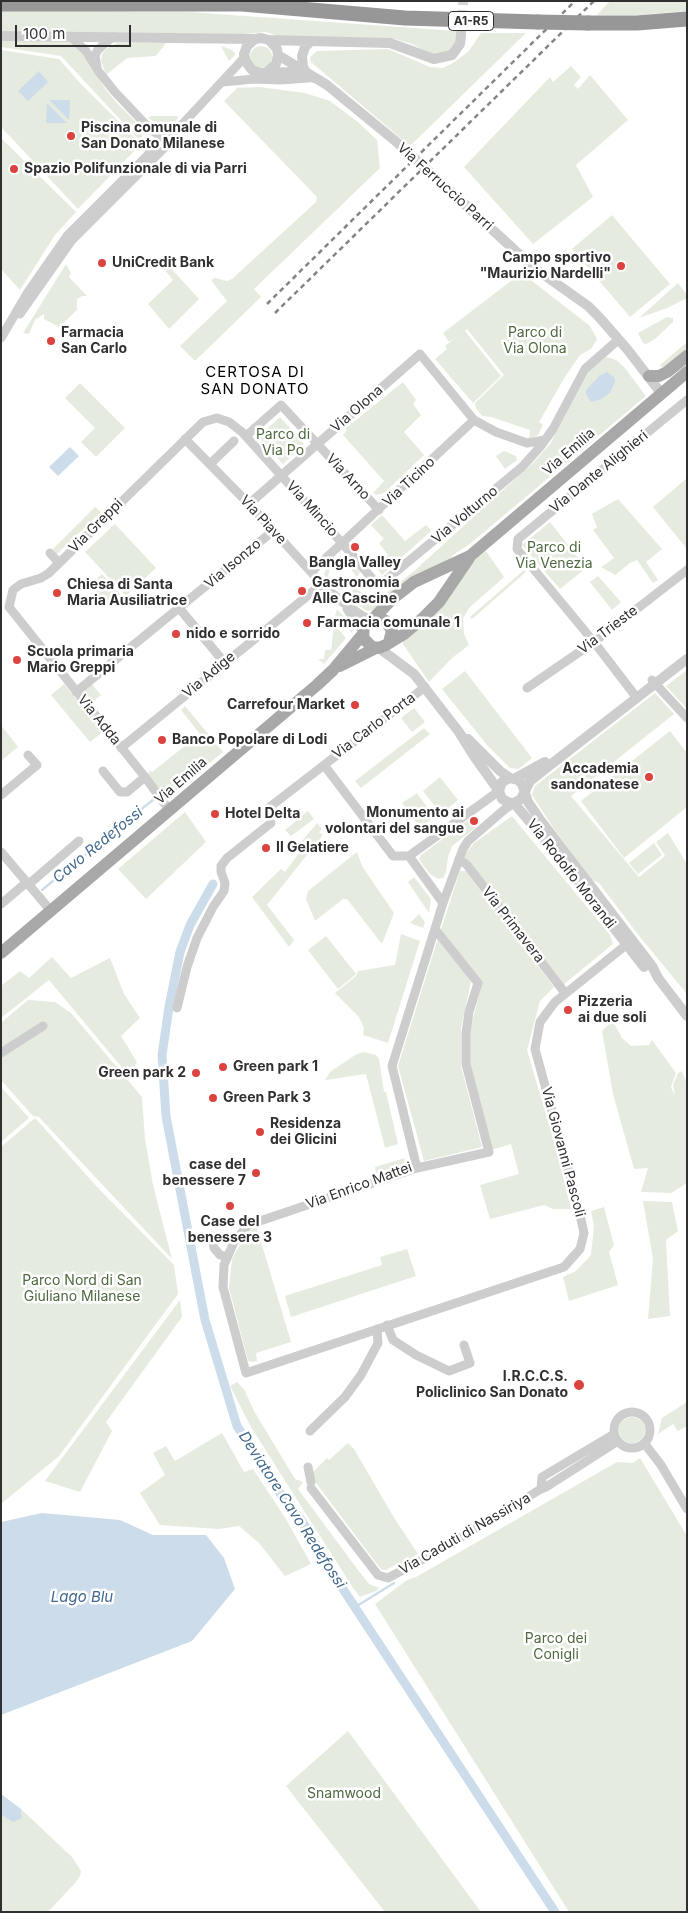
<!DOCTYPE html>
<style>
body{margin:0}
#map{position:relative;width:688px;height:1913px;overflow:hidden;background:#fff;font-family:Inter,sans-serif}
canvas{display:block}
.frame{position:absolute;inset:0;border:2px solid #303030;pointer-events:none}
.scale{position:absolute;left:15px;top:25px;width:116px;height:22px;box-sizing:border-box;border:2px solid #303030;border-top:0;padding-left:6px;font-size:15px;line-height:18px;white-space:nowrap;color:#303030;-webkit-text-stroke:4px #fff;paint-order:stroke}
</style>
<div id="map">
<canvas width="688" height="1913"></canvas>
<div class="frame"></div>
<div class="scale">100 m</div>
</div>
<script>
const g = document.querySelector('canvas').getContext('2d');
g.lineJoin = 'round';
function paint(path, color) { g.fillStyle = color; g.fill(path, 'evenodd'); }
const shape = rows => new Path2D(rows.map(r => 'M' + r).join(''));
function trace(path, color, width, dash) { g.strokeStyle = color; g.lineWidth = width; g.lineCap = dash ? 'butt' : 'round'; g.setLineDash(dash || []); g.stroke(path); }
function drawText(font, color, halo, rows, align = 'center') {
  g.font = font + ' Inter,sans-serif'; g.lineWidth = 5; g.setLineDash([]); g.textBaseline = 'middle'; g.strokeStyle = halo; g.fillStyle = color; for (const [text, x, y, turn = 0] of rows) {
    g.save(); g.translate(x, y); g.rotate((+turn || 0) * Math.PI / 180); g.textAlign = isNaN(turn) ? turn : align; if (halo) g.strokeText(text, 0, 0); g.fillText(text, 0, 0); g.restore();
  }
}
paint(shape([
 [610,1,687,1,687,11,639,15,597,15],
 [1,10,189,12,456,31,456,43,449,51,436,54,430,53,412,44,395,39,278,36,266,32,233,35,1,31],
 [481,33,526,33,410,146,311,62,310,57,317,51,388,49,430,67,443,68,453,63,469,51],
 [1,39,62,40,73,42,83,53,104,87,116,102,136,122,141,133,147,150,144,152,139,146,78,209,1,127,1,50,59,59,80,83,141,144,142,143,61,56,1,47],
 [117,43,166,43,156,56,127,58,106,75,101,61,102,54,106,49],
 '250 57a11 11 0 1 1 22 0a11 11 0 1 1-22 0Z',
 [221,46,230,49,236,54,229,61],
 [571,66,581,77,574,85,578,89,590,75,628,120,576,165,593,197,533,244,464,167,550,77,553,82],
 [259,87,305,93,330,101,358,122,377,140,380,168,254,289,261,297,195,361,180,346,227,301,211,280,215,278,227,281,232,279,316,202,317,197,224,101,237,88],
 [152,116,177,116,178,117,175,124,169,125,158,124,148,118],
 [1,138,76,212,55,235,20,290,1,269],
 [612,215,670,284,630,317,572,249],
 [66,264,71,273,69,277,87,296,82,296,77,299,77,310,59,327,44,319,44,314,35,320,29,334,23,333],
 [168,265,199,299,169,329,148,304,173,280,164,269],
 [520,274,527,277,590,326,597,339,591,349,580,355,565,377,539,422,543,425,538,435,529,439,530,430,491,417,482,416,476,408,475,403,504,375,467,329,465,331,501,376,473,403,435,359,447,349,445,346,459,335,449,342,443,333],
 [678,283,687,295,687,298,667,308,639,318],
 [667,317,673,318,673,322,655,339,646,344,643,343,638,333],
 [687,342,687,350,664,370,660,365],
 [606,357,616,360,624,367,646,396,471,543,453,555,449,561,389,596,386,593,414,571,533,463,550,444,590,370],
 [403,382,416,400,413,404,421,415,404,432,424,455,384,493,377,495,373,493,384,481,343,435,347,430,345,429],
 [80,383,125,428,96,457,81,442,95,428,65,398],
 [280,417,304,444,283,464,258,437],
 [504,451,516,456,517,460,505,469,496,456],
 [687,478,687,549,653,507],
 [618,499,662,549,646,562,658,580,653,583,637,560,630,563,615,575,601,567,614,558,593,530,597,527,592,514],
 [95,507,101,512,57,554,53,549],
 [382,515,405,541,426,525,431,531,382,575,376,567,388,555,379,543,384,539,371,525],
 [550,522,586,568,560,589,522,545],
 [115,524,156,568,126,596,85,552],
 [486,551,504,577,469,608,463,618,464,634,469,645,452,658,429,682,403,644,403,639,473,560],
 [340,555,342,558,330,568,328,576,342,588,341,591,327,581,324,574,327,566],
 [345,555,360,572,357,577,345,562],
 [524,570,526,572,472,619,470,617],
 [102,574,120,594,107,606,89,586],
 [598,576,621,602,612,610,590,582],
 [355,588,374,601,378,606,374,610,367,611,351,600,351,591],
 [337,609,351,624,352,633,335,616],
 [329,618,346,638,324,664,318,659,324,659,325,650,331,650,334,625,332,621,329,621],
 [687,670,687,709,666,686],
 [465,671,532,758,519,769,510,768,487,745,442,689],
 [64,684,103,732,90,742,51,695],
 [92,684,101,695,92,702,84,693,84,690],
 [655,693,674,714,571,796,639,877,665,856,656,842,668,833,687,864,687,994,640,937,599,883,592,880,554,829,532,795,535,786],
 [185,706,223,752,167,798,148,775,150,770,152,772,200,734,181,710],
 [414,708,425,722,412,732,401,718],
 [1,725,18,747,1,761],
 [424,728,430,734,361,788,355,781],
 [670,731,687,753,687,807,624,858,581,801],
 [440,777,458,800,441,814,423,791],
 [417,793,434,817,421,828,402,803],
 [308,811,314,819,291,836,285,830],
 [185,812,206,842,146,899,118,869],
 [474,816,478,818,480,822,474,829,452,846,448,857,446,872,443,878,438,879,430,874,422,864,419,859,421,855],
 [512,816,610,935,613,944,563,985,464,856,474,843],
 [317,823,322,829,319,832,323,835,267,905,294,940,289,947,252,897,281,869,285,872,305,845,302,841],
 [654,843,662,855,638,874,629,863],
 [357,852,362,866,394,913,382,944,347,899,343,899,315,921,306,899,308,891],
 [460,871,466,871,554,987,540,1001,527,1050,557,1152,571,1209,553,1209,544,1205,490,1219,480,1185,519,1174,511,1144,491,1150,469,1064,469,1035,482,983,441,929],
 [414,877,431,899,429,913,408,882],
 [419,914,425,922,423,928,410,923],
 [401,934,420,941,388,1043,363,1035,364,1028,359,1017,335,993,356,976,358,971,395,965],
 [326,936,356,974,338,989,308,950],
 [438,938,455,957,471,982,461,1028,461,1066,482,1147,424,1161,398,1066],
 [52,957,71,978,110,958,124,994,140,1018,121,1036,137,1062,129,1076,49,980,1,1018,1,986,20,971,29,978],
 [28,1000,55,1002,71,1013,142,1097,145,1139,153,1185,172,1259,39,1117,33,1116,1,1080,1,1023],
 [614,1023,622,1038,631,1046,649,1045,652,1040,676,1073,671,1087,675,1096,673,1085,678,1073,682,1071,687,1084,687,1183,671,1193,641,1192,648,1168,634,1169,613,1094,602,1031,609,1024],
 [363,1052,376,1055,379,1059,384,1092,386,1092,398,1144,385,1148,366,1074,325,1080,330,1072,355,1055],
 [1,1087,29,1118,1,1142],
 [35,1118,100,1190,174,1265,178,1294,59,1456,1,1504,1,1147],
 [405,1158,403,1166,376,1173,375,1167],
 [643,1201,672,1202,678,1231,666,1240,670,1316,648,1319,653,1259],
 [604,1207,614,1245,609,1252,618,1285,569,1301,563,1277,576,1271,591,1255,594,1226,591,1211],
 [256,1225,291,1342,256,1353,257,1361,253,1362,248,1361,229,1288,232,1259,250,1227],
 [407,1249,416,1276,291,1317,285,1296,382,1265,380,1257],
 [180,1300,182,1317,106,1422,112,1431,80,1492,45,1481],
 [237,1382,244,1389,254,1411,295,1479,303,1482,298,1489,358,1570,369,1584,379,1588,376,1591,360,1597,353,1588,251,1427,230,1386],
 [687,1402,687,1426,678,1431,673,1424,658,1434,662,1418],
 '619 1430a13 13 0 1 1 26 0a13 13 0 1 1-26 0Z',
 [222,1433,244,1472,253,1469,286,1519,311,1564,285,1576,259,1543,239,1526,219,1529,160,1525,140,1493,165,1475,153,1453,166,1446,175,1461],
 [348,1443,354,1449,393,1516,418,1554,401,1565,399,1563,386,1570,382,1570,376,1563,310,1475,327,1458,329,1460],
 [640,1458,687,1536,687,1912,569,1912,375,1604,407,1580,416,1577,617,1462,633,1463],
 [348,1731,481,1912,385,1912,286,1786],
 [21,1809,72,1857,81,1871,80,1876,76,1882,48,1912,1,1912,1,1815,5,1817,22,1818]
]), '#e5ecdf');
paint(shape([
 [39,71,48,82,28,101,18,91],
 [49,100,70,100,69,120],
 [47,103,67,123,46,123],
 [607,372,615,378,615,382,610,393,601,399,591,402,586,394,586,390,599,376],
 [70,447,79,456,58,476,49,467],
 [42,1513,120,1520,153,1535,206,1535,224,1558,235,1589,192,1641,1,1715,1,1522],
 [1,1794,21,1809,22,1818,13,1822,1,1815]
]), '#cddceb');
trace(shape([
 [42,890,154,799],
 [352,1609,394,1583]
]), '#cddceb', 2.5);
trace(shape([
 [213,884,190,925,180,952,169,1007,162,1055,166,1116,205,1320,237,1426,285,1501,302,1521,339,1583,555,1912]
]), '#cddceb', 9);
trace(shape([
 [461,35,463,1]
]), '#d6d6d6', 10, [10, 5]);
trace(shape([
 [71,37,86,51,99,72,115,92,151,130,162,137,164,141,162,146],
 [97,67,95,56,97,51,105,43,113,37],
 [223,82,254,79,281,80,308,78],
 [20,314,72,240,168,144],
 [1,338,28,292,67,236,151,152,176,131,244,58],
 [246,436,281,405,379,510],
 [185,439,249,504,322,584,341,601,361,615,371,620],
 [210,464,234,441],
 [249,504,420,354,474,420,496,432,527,443,545,440],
 [50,553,59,563],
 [311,572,474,420],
 [9,607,13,590,21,584,41,578,49,573,203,422,217,418,229,422,242,432,343,544,375,582,380,585,522,467,540,447,553,429,585,369,618,340],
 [9,607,145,777,170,811],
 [179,608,224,662],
 [347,609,363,632],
 [652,680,687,718],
 [527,688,594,642,687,570],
 [76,692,273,531],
 [637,698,594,642,517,549,518,539,687,400],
 [121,748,322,584],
 [324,765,393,856,409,856],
 [103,771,120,792,127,792,145,777],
 [499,791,409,856,443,903,463,849,468,841,505,809,514,803],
 [1,795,37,765,28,755],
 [262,813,425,687],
 [1,852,51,911],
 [459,859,467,865,565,993],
 [29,884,79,841],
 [443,903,392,1066,417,1168,248,1225,234,1242,224,1265,223,1287,246,1373,564,1267,580,1249,584,1233,577,1202,535,1049,540,1022,555,1002,626,945],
 [1,904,27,882],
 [177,1008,187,967,197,938,213,907,224,891,225,883,221,872,221,866,227,858,271,823],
 [1,1053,43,1026],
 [417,1168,489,1152,466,1064,466,1033,469,1012,478,983,435,929],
 [212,1236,214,1248,220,1255,227,1257],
 [387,1325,393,1340,416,1355,449,1371,470,1363,464,1345],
 '614 1430a18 18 0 1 1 36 0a18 18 0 1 1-36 0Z',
 [310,1431,345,1397,361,1375,378,1343,377,1329],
 [644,1443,661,1465,687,1509],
 [308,1467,311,1482],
 [311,1488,378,1575,388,1578,435,1553,541,1489,546,1487,618,1441],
 [541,1489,542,1477,614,1434]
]), '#cdcdcd', 9);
trace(shape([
 [1,36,255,39],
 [269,40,390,43,434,59,452,55,460,44,461,35],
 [278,55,327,85,399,144],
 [267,72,276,64,278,55,277,49,269,40,261,38,255,39,247,46,244,54,246,62,252,70,260,73,290,72,314,78],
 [306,72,303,67,302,56,305,47,310,42],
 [533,267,588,306,599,317,627,349,661,393],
 [379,648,414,674,459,732,474,756,499,791,502,799,510,803,514,803,521,799,530,781,545,769,687,659],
 [468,739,500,771,510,778],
 [514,779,545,762],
 [499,791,502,782,510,778,518,780,522,784,528,802,541,821,652,966,658,978,687,1016],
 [514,803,560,858,644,967]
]), '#cdcdcd', 10);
trace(shape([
 [649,376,659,376,667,372,687,356],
 [373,619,392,599,414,582,470,556,687,372],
 [389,642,392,631,386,621,382,619,373,619,364,625,363,638,372,647,379,648,386,645,404,634,423,618,439,602,469,558],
 [340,666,376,648],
 [1,953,317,685,333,670,363,634]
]), '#a8a8a8', 12);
trace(shape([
 [1,4,242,4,405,18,538,22],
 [588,23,637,23,687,19]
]), '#979797', 15);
trace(shape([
 [267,304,575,1],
 [275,313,594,1]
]), '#858585', 2.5, [5, 4]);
trace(shape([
 [399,144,533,267]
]), '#cdcdcd', 10);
trace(shape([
 [538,22,588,23]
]), '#979797', 15);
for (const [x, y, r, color] of [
 [71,136,5,"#db433e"],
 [14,169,5,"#db433e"],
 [102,263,5,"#db433e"],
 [621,266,5,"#db433e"],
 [51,341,5,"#db433e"],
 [355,547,5,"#db433e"],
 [302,591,5,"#db433e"],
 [57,593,5,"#db433e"],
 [307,623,5,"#db433e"],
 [176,634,5,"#db433e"],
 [17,660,5,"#db433e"],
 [355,705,5,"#db433e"],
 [162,740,5,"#db433e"],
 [649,777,5,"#db433e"],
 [215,814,5,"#db433e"],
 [474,821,5,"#db433e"],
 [266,848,5,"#db433e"],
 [568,1010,5,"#db433e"],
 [223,1067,5,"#db433e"],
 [196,1073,5,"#db433e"],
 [213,1098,5,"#db433e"],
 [260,1132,5,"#db433e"],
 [256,1173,5,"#db433e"],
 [230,1206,5,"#db433e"],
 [579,1385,6,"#db433e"]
]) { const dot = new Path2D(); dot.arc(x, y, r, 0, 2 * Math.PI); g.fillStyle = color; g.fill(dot); trace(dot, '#fff', 2); }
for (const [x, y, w] of [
 [471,21,45]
]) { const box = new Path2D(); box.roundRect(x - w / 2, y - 9.5, w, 19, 4); g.fillStyle = '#fff'; g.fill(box); trace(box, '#303030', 1); }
drawText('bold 12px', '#303030', null, [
 ["A1-R5",471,21]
]);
drawText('bold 14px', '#303030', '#fff', [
 ["Piscina comunale di",81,128],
 ["San Donato Milanese",81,144],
 ["Spazio Polifunzionale di via Parri",24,169],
 ["Campo sportivo",611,258,"right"],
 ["\"Maurizio Nardelli\"",611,274,"right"],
 ["UniCredit Bank",112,263],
 ["Farmacia",61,333],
 ["San Carlo",61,349],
 ["Bangla Valley",355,563,"center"],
 ["Gastronomia",312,583],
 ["Alle Cascine",312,599],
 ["Chiesa di Santa",67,585],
 ["Maria Ausiliatrice",67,601],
 ["Farmacia comunale 1",317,623],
 ["nido e sorrido",186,634],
 ["Scuola primaria",27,652],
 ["Mario Greppi",27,668],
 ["Carrefour Market",345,705,"right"],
 ["Banco Popolare di Lodi",172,740],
 ["Accademia",639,769,"right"],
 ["sandonatese",639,785,"right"],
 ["Monumento ai",464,813,"right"],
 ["volontari del sangue",464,829,"right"],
 ["Hotel Delta",225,814],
 ["Il Gelatiere",276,848],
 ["Pizzeria",578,1002],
 ["ai due soli",578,1018],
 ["Green park 1",233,1067],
 ["Green park 2",186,1073,"right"],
 ["Green Park 3",223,1098],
 ["Residenza",270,1124],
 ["dei Glicini",270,1140],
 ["case del",246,1165,"right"],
 ["benessere 7",246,1181,"right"],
 ["Case del",230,1222,"center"],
 ["benessere 3",230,1238,"center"],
 ["I.R.C.C.S.",568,1377,"right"],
 ["Policlinico San Donato",568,1393,"right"]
], 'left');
drawText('14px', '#303030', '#fff', [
 ["Via Ferruccio Parri",445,187,42],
 ["Via Olona",357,409,-41],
 ["Via Emilia",569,452,-41],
 ["Via Dante Alighieri",599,472,-39],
 ["Via Arno",348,477,47],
 ["Via Ticino",409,482,-43],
 ["Via Mincio",312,509,48],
 ["Via Volturno",465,515,-40],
 ["Via Piave",263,520,47],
 ["Via Greppi",96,526,-45],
 ["Via Isonzo",233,564,-40],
 ["Via Trieste",608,630,-37],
 ["Via Adige",209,675,-40],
 ["Via Adda",99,720,51],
 ["Via Carlo Porta",374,726,-37],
 ["Via Emilia",181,781,-41],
 ["Via Rodolfo Morandi",571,874,52],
 ["Via Primavera",513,925,52],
 ["Via Giovanni Pascoli",563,1152,75],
 ["Via Enrico Mattei",359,1186,-20],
 ["Via Caduti di Nassiriya",465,1534,-30]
]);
drawText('14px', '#4f6a40', '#fff', [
 ["Parco di",535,333],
 ["Via Olona",535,349],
 ["Parco di",283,435],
 ["Via Po",283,451],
 ["Parco di",554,548],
 ["Via Venezia",554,564],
 ["Parco Nord di San",82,1281],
 ["Giuliano Milanese",82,1297],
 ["Parco dei",556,1639],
 ["Conigli",556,1655],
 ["Snamwood",344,1794]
]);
g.letterSpacing = '1px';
drawText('15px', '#000', '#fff', [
 ["CERTOSA DI",255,372],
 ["SAN DONATO",255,389]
]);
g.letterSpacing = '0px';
drawText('italic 15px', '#42698e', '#fff', [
 ["Cavo Redefossi",98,845,-39],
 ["Deviatore Cavo Redefossi",292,1510,57],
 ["Lago Blu",82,1597]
]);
</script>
